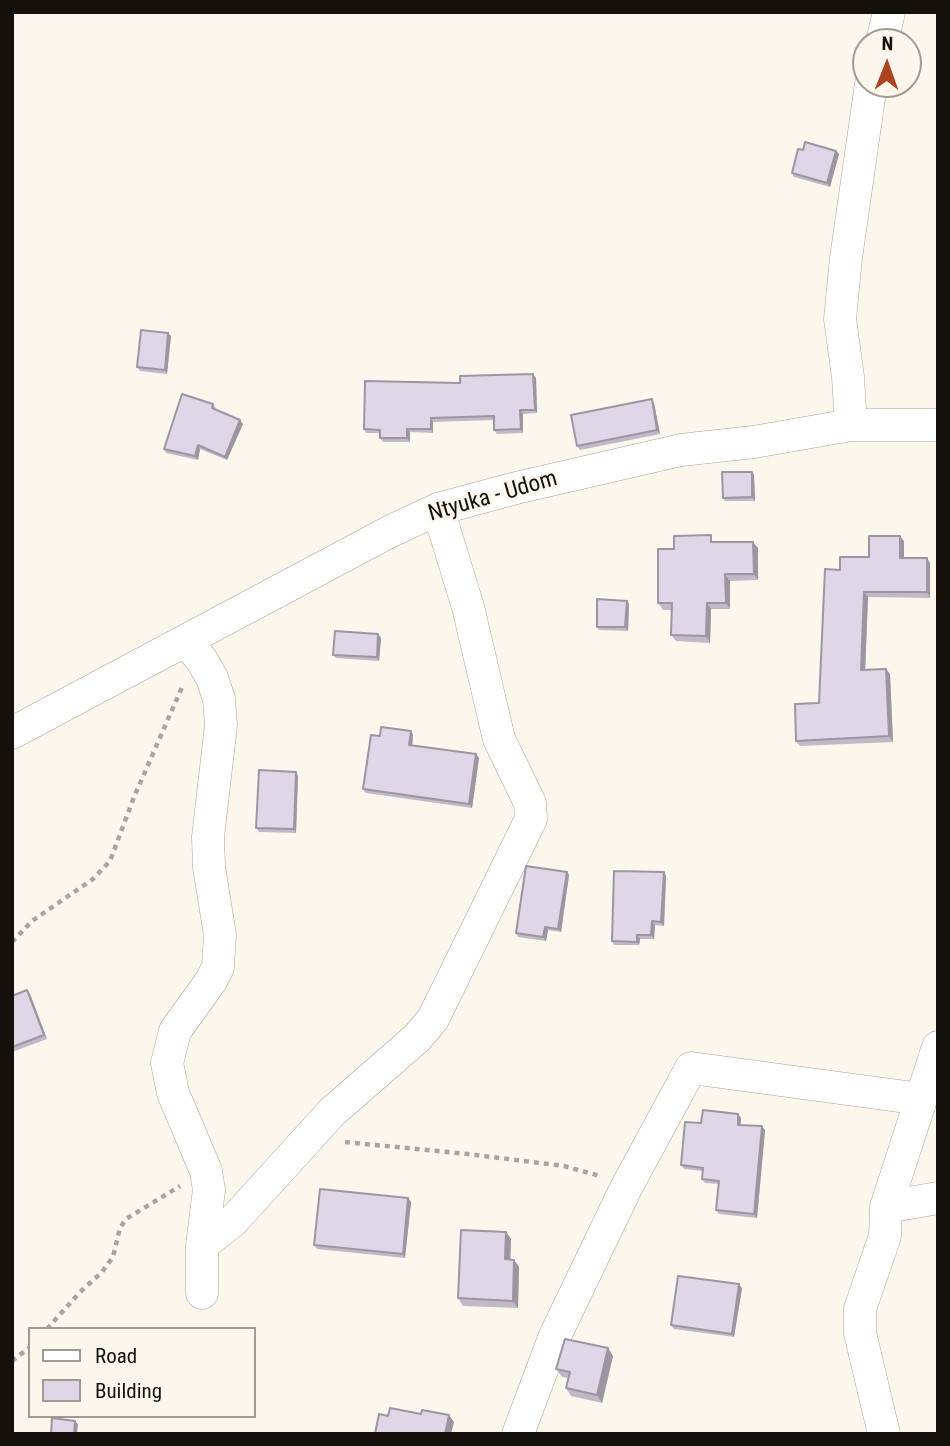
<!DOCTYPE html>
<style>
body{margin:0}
#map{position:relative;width:950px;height:1446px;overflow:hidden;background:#fdf6ed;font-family:"Roboto Condensed",sans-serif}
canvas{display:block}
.frame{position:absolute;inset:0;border:14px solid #14100b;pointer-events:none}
.legend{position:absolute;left:28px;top:1327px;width:228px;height:91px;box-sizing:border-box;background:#fdf6ed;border:2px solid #a09a93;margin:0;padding:9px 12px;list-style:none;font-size:21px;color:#14100b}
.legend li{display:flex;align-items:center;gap:14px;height:35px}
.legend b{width:35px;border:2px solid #a09a93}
.north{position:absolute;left:852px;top:28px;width:70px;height:70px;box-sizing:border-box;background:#fdf6ed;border:2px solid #a09a93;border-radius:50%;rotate:1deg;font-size:19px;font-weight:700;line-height:28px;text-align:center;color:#14100b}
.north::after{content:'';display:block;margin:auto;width:24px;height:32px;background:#ab441f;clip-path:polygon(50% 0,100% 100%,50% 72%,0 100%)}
</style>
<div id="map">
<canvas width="950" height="1446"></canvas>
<div class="frame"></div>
<ul class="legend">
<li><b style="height:9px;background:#fff"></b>Road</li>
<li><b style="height:19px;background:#ded7e8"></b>Building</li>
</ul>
<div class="north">N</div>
</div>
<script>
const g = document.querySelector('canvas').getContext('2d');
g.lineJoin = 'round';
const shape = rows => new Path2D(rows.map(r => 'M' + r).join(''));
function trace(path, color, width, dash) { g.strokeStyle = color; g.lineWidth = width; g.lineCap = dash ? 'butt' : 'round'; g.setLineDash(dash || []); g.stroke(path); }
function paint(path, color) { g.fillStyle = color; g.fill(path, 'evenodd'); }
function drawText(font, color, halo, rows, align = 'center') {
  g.font = font + ' "Roboto Condensed",sans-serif'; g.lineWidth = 6; g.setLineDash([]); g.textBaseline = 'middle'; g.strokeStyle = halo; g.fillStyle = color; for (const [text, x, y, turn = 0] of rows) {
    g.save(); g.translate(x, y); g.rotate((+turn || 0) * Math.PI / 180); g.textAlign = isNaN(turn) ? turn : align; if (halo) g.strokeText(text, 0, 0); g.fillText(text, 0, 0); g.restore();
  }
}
const minor = shape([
 [882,42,889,12],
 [851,425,848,377,840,319,846,258,871,84],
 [186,642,201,659,212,678,219,699,221,725,208,837,209,867,220,935,218,967,211,981,175,1031,167,1063,173,1093,206,1171,209,1190,202,1245,202,1293],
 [12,733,389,532,438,509,516,488,681,450,754,442,851,425,938,425],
 [886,1207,938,1198],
 [202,1245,233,1221,332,1112,417,1038,433,1019,531,819,530,803,499,739,468,607,438,509],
 [518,1434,554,1338,626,1188,691,1068,921,1099],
 [884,1434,860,1333,860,1309,885,1236,886,1207,938,1047]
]);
trace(minor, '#ada294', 33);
trace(shape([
 [12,942,32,921,93,879,110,861,134,797,183,685],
 [345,1142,468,1154,564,1166,600,1176],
 [47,1329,80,1292,102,1272,113,1257,120,1228,126,1219,180,1186],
 [12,1361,30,1347]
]), '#aaa49d', 4.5, [5, 5]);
trace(minor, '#fff', 32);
paint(shape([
 [803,150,836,151,839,154,830,187,794,177,792,173],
 [171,336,167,374,140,371,137,367],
 [536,378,537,413,523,414,523,433,497,434,494,430,494,420,433,422,433,433,410,432,410,442,383,442,380,438,380,433,366,433,364,429,460,383],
 [654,403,660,434,580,450,577,446],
 [213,404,216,408,215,410,243,424,227,460,200,449,198,460,166,453,164,449],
 [752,472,754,475,755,501,725,501,723,498],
 [904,541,904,558,930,563,930,598,868,597,865,669,886,669,890,674,893,742,800,746,796,741,819,703,869,557],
 [716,542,753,542,758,548,758,580,730,581,730,609,711,609,710,643,676,641,671,635,672,610,663,610,658,603,674,549],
 [627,601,629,604,628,631,599,630,597,627],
 [378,634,381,638,379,661,336,658,333,655],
 [411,731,413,735,412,745,476,754,479,758,472,808,366,793,363,789,380,736],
 [298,776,296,833,259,832,256,828],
 [567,872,569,875,561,932,548,930,546,941,518,937,516,933],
 [666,876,664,926,655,925,654,939,640,939,639,945,614,945,612,941],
 [30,994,47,1039,12,1052,12,996],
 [738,1114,741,1118,741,1125,765,1130,757,1218,719,1214,716,1210,719,1184,705,1183,702,1179,703,1171,684,1169,681,1165,701,1123],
 [408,1198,411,1202,405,1258,317,1249,314,1245],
 [506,1232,511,1239,510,1260,514,1260,519,1267,518,1308,463,1306,458,1298],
 [742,1288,734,1337,674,1329,671,1325],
 [608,1348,613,1356,602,1403,571,1396,566,1388,569,1378,562,1377,556,1369]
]), '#bfb9c8');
paint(shape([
 [836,151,839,154,830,187,827,183],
 [168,333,171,336,167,374,165,370],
 [533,374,536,378,537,413,535,410],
 [652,399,654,403,660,434,657,430],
 [520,410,523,414,523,433,521,429],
 [431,418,433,422,433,433,431,429],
 [240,420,243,424,227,460,225,457],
 [407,429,410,432,410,442,407,438],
 [198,445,200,449,198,460,195,456],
 [752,472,754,475,755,501,752,497],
 [900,536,904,541,904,563,900,558],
 [753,542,758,548,758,580,754,574],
 [927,558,930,563,930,598,927,592],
 [725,574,730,581,730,609,726,603],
 [864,592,868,597,865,675,861,670],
 [627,601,629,604,628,631,625,627],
 [707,603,711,609,710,643,706,636],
 [378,634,381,638,379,661,377,657],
 [886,669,890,674,893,742,889,736],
 [411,731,413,735,412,749,409,745],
 [476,754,479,758,472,808,469,804],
 [296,772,298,776,296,833,294,829],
 [567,872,569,875,561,932,558,929],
 [664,872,666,876,664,926,661,922],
 [652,921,655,925,654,939,651,935],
 [545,927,548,930,546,941,543,937],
 [637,935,640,939,639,945,637,942],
 [27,990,30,994,47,1039,44,1035],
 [738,1114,741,1118,740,1128,738,1125],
 [762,1126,765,1130,757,1218,754,1214],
 [408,1198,411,1202,405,1258,403,1254],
 [506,1232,511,1239,510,1267,505,1259],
 [514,1260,519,1267,518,1308,513,1301],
 [739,1284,742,1288,734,1337,732,1334],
 [608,1348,613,1356,602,1403,597,1395],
 [449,1415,454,1422,451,1434,445,1434],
 [75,1421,78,1424,77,1434,74,1434]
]), '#9b96a2');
const building = shape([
 [805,142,836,151,827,183,792,173,798,149,803,150,805,142],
 [141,330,168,333,165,370,137,367,141,330],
 [533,374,535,410,520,410,521,429,494,430,494,416,431,418,431,429,407,429,407,438,380,438,380,430,364,429,365,381,460,383,460,376,533,374],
 [182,394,213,404,212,408,240,420,225,457,198,445,195,456,164,449,182,394],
 [652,399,657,430,577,446,571,415,652,399],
 [722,472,752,472,752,497,723,498,722,472],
 [711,535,711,542,753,542,754,574,725,574,726,603,707,603,706,636,671,635,672,603,658,603,658,549,674,549,674,536,711,535],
 [869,536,900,536,900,558,927,558,927,592,864,592,861,670,886,669,889,736,796,741,795,704,819,703,825,569,840,570,840,557,869,557,869,536],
 [597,599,627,601,625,627,597,627,597,599],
 [335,631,378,634,377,657,333,655,335,631],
 [381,727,411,731,409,745,476,754,469,804,363,789,371,735,380,736,381,727],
 [259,770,296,772,294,829,256,828,259,770],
 [526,866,567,872,558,929,545,927,543,937,516,933,526,866],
 [614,871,664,872,661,922,652,921,651,935,637,935,637,942,612,941,614,871],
 [27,990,44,1035,12,1047,12,996,27,990],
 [703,1110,738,1114,738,1125,762,1126,754,1214,716,1210,719,1181,702,1179,703,1168,681,1165,685,1122,701,1123,703,1110],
 [320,1189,408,1198,403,1254,314,1245,320,1189],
 [461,1230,506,1232,505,1259,514,1260,513,1301,458,1298,461,1230],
 [678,1276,739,1284,732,1334,671,1325,678,1276],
 [565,1339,608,1348,597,1395,566,1388,570,1372,556,1369,565,1339],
 [390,1408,421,1414,422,1410,449,1415,445,1434,375,1434,379,1414,388,1416,390,1408],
 [52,1418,75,1421,74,1434,51,1434,52,1418]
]);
paint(building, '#ded7e8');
trace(building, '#9b96a2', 2);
drawText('23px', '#14100b', '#fdf6ed', [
 ["Ntyuka - Udom",493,497,-16]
]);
</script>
